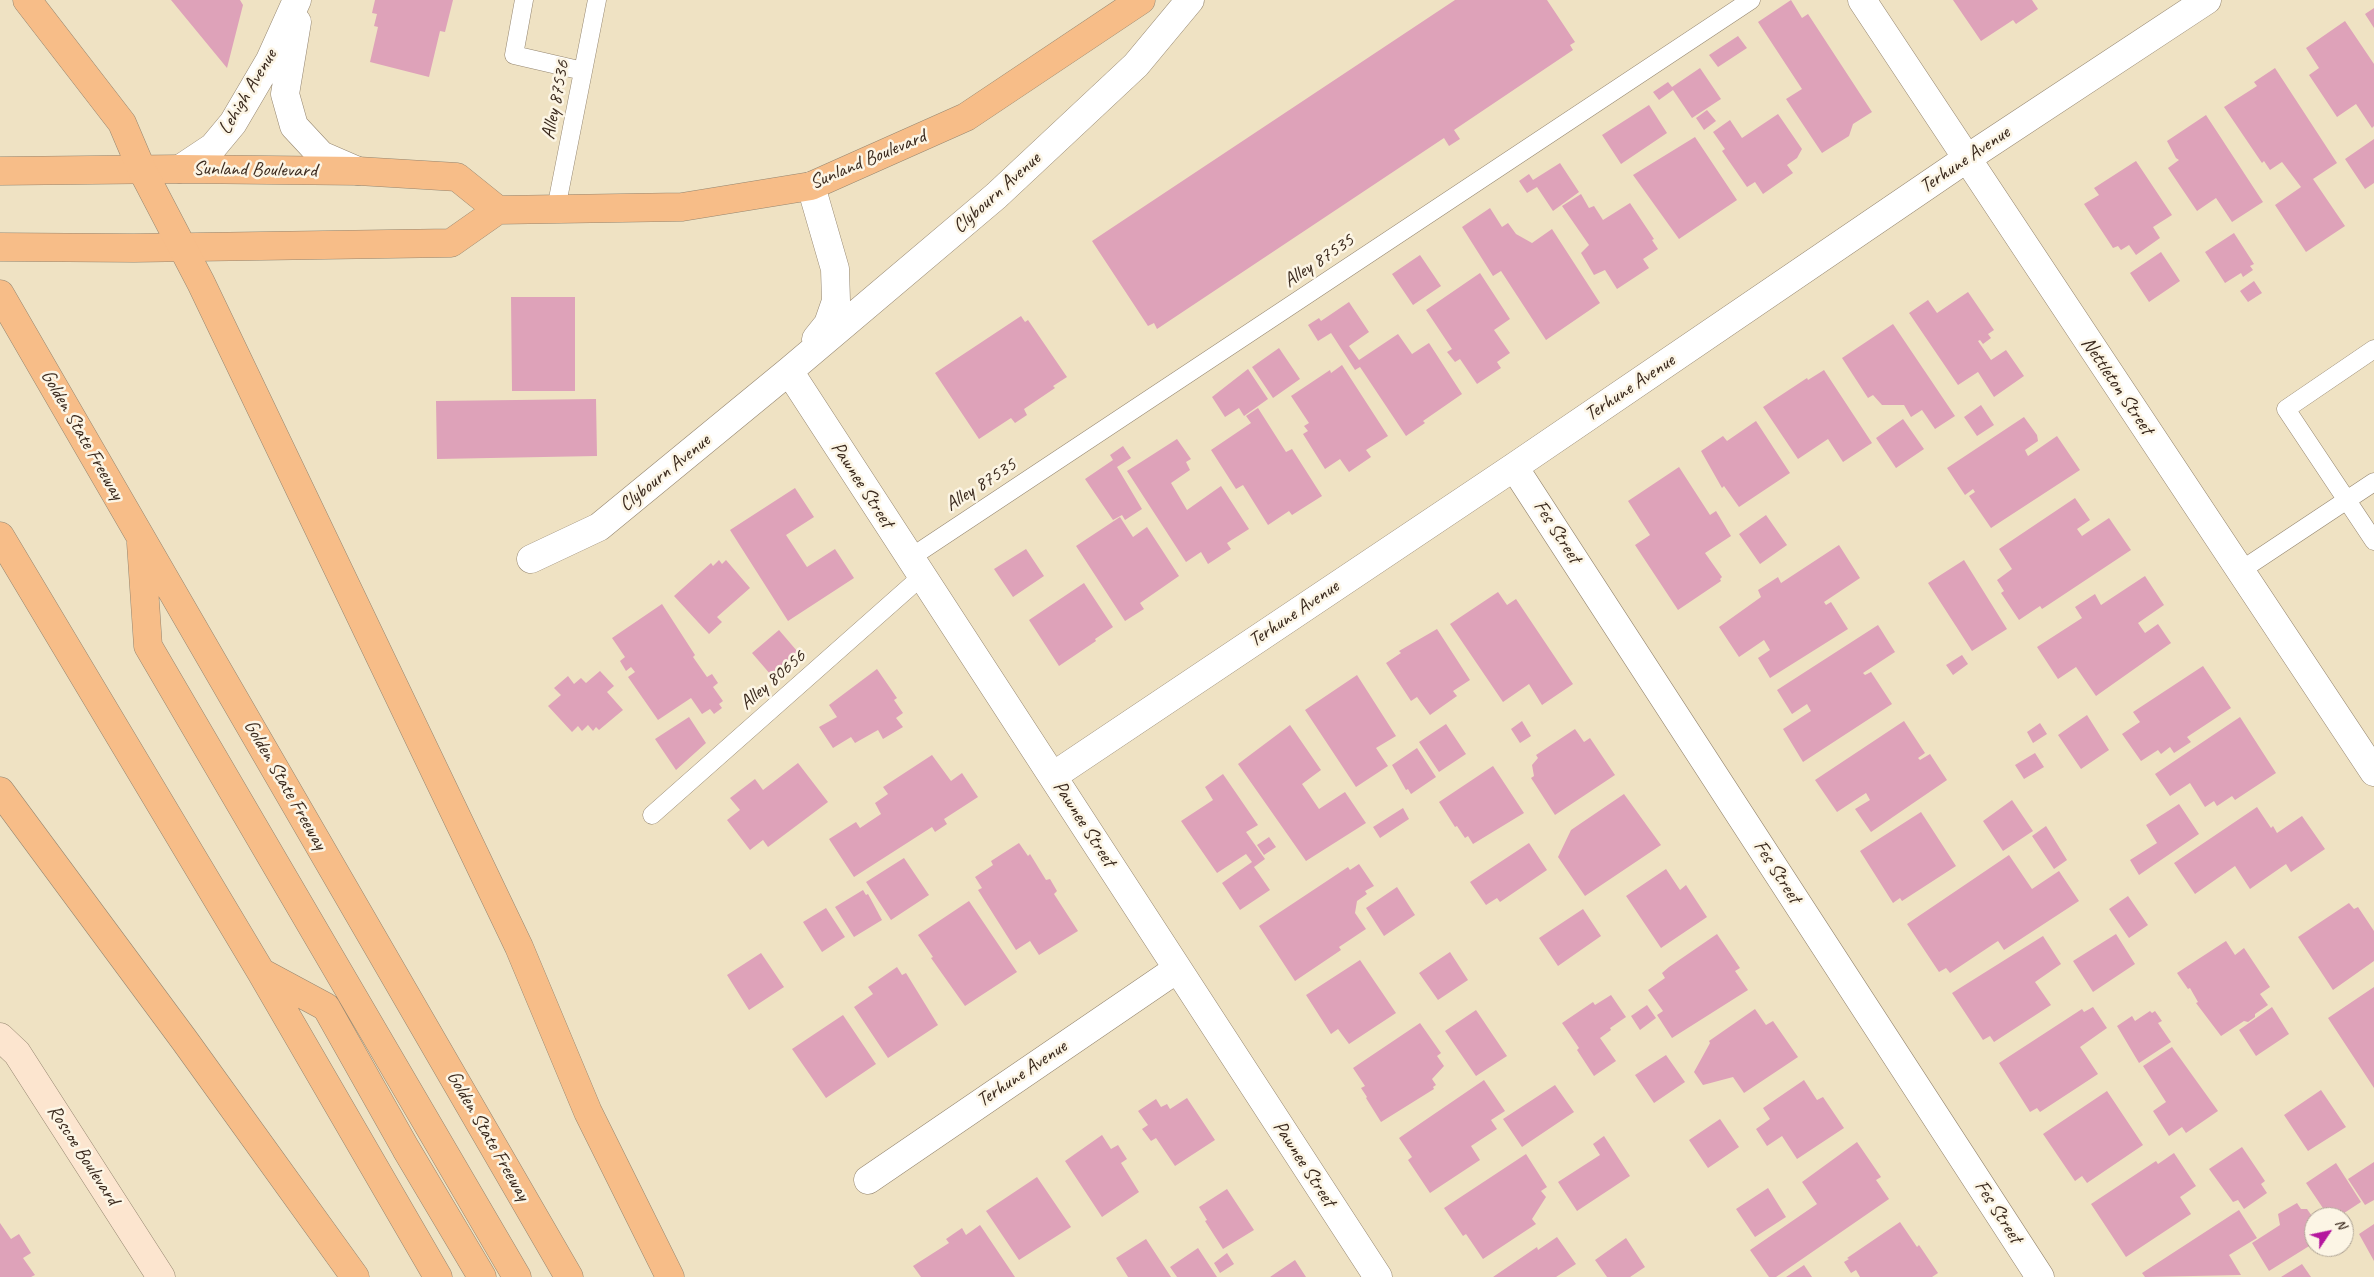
<!DOCTYPE html>
<style>
body{margin:0}
#map{position:relative;width:2374px;height:1277px;overflow:hidden;background:#efe2c3;font-family:Caveat,sans-serif}
canvas{display:block}
.north{position:absolute;left:2304px;top:1207px;width:50px;height:50px;box-sizing:border-box;background:#fcf5e5;border:1px solid #afa495;border-radius:50%;rotate:56deg;font-size:14px;font-weight:700;line-height:20px;text-align:center;color:#3b2a1e}
.north::after{content:'';display:block;margin:auto;width:18px;height:22px;background:#b5179e;clip-path:polygon(50% 0,100% 100%,50% 72%,0 100%)}
</style>
<div id="map">
<canvas width="2374" height="1277"></canvas>
<div class="north">N</div>
</div>
<script>
const g = document.querySelector('canvas').getContext('2d');
g.lineJoin = 'round';
function paint(path, color) { g.fillStyle = color; g.fill(path, 'evenodd'); }
const shape = rows => new Path2D(rows.map(r => 'M' + r).join(''));
function trace(path, color, width, dash) { g.strokeStyle = color; g.lineWidth = width; g.lineCap = dash ? 'butt' : 'round'; g.setLineDash(dash || []); g.stroke(path); }
function drawText(font, color, halo, rows, align = 'center') {
  g.font = font + ' Caveat,sans-serif'; g.lineWidth = 5; g.setLineDash([]); g.textBaseline = 'middle'; g.strokeStyle = halo; g.fillStyle = color; for (const [text, x, y, turn = 0] of rows) {
    g.save(); g.translate(x, y); g.rotate((+turn || 0) * Math.PI / 180); g.textAlign = isNaN(turn) ? turn : align; if (halo) g.strokeText(text, 0, 0); g.fillText(text, 0, 0); g.restore();
  }
}
paint(shape([
 [171,0,240,0,243,5,227,68],
 [375,0,453,0,445,32,440,31,429,77,370,62,378,27,374,26,377,14,372,13],
 [1455,0,1547,0,1575,42,1570,45,1573,50,1454,130,1460,139,1449,146,1444,138,1157,329,1154,323,1148,326,1092,241],
 [1791,0,1802,18,1808,14,1872,112,1853,124,1849,136,1822,153,1786,99,1802,89,1758,22],
 [1953,0,2032,0,2038,9,2016,24,2013,20,1981,41],
 [2374,8,2374,28,2365,14],
 [2345,21,2374,64,2374,126,2372,128,2356,104,2337,117,2309,75,2319,68,2306,48],
 [1738,36,1747,48,1718,67,1709,55],
 [1700,68,1721,99,1692,118,1673,90,1659,100,1653,92,1668,82,1672,87],
 [2275,68,2337,163,2313,179,2345,226,2306,252,2275,205,2301,187,2282,162,2270,170,2264,161,2262,163,2224,107,2257,86,2254,82],
 [1649,105,1667,133,1621,164,1602,135],
 [1707,110,1716,121,1704,130,1696,118],
 [1778,114,1802,149,1797,158,1787,165,1793,173,1763,194,1755,182,1747,187,1722,151,1725,149,1713,132,1730,120,1742,138],
 [2206,115,2263,202,2232,222,2216,198,2197,211,2168,168,2179,160,2176,158,2167,141],
 [1695,137,1737,200,1679,239,1633,175],
 [2374,139,2374,183,2365,189,2345,159],
 [2136,161,2172,215,2153,227,2160,238,2136,255,2129,245,2121,250,2118,246,2113,248,2084,204,2099,195,2094,188],
 [1560,163,1579,192,1553,211,1537,187,1527,193,1519,181,1529,174,1533,180],
 [1581,194,1589,208,1594,206,1603,220,1630,203,1654,239,1652,240,1658,249,1643,259,1649,268,1617,289,1605,270,1594,275,1581,253,1589,245,1562,206],
 [1490,208,1502,227,1508,223,1516,234,1532,243,1552,229,1600,303,1546,340,1501,271,1493,276,1462,227],
 [2234,233,2254,264,2250,266,2253,270,2243,277,2241,273,2225,283,2205,252],
 [2161,252,2180,281,2149,302,2130,273],
 [1420,255,1441,286,1413,305,1392,274],
 [1480,273,1510,319,1494,330,1510,353,1497,362,1501,368,1477,384,1460,359,1455,362,1447,352,1452,349,1426,310],
 [2254,281,2262,293,2248,302,2240,291],
 [1968,292,1994,330,1988,334,1991,338,1983,344,1980,340,1978,341,1991,360,2006,350,2024,376,1994,397,1978,372,1958,385,1909,313,1928,300,1937,313],
 [511,297,575,297,575,391,512,391],
 [1349,302,1369,332,1349,346,1359,360,1398,334,1412,354,1429,343,1462,394,1423,421,1425,423,1406,436,1360,367,1355,370,1331,333,1318,341,1308,325,1319,318,1321,321],
 [1021,316,1025,322,1028,320,1067,377,1053,386,1055,388,1024,409,1027,415,1015,423,1011,418,979,439,935,373],
 [1893,324,1955,416,1935,429,1922,410,1911,417,1904,405,1882,405,1873,395,1868,398,1842,358],
 [1279,348,1300,379,1273,398,1252,367],
 [1342,365,1388,436,1366,450,1371,457,1349,472,1340,459,1325,469,1303,434,1308,431,1304,426,1309,423,1291,396,1330,370,1331,373],
 [1248,369,1268,399,1244,416,1239,408,1225,417,1212,397],
 [1824,370,1872,443,1843,462,1828,439,1798,459,1763,407,1807,378,1808,380],
 [596,399,597,456,437,459,436,401],
 [1981,405,1994,425,1977,436,1964,417],
 [1258,408,1286,452,1292,449,1322,496,1292,515,1289,511,1268,525,1243,485,1236,489,1211,450,1251,423,1246,416],
 [2024,417,2037,435,2038,441,2025,450,2028,456,2057,436,2080,470,1991,528,1969,496,1975,492,1973,489,1965,495,1947,468],
 [1903,419,1924,449,1896,468,1876,438],
 [1756,421,1790,473,1739,507,1724,486,1722,488,1701,451,1723,436,1727,441],
 [1177,439,1191,459,1186,462,1190,470,1171,483,1187,510,1221,486,1249,529,1227,543,1231,549,1208,564,1201,552,1186,562,1127,471],
 [1123,446,1131,458,1117,467,1142,509,1125,520,1122,515,1113,520,1085,479,1113,460,1110,455],
 [1679,467,1710,515,1716,511,1731,536,1705,553,1722,577,1720,579,1721,581,1678,610,1635,545,1650,535,1628,501],
 [795,488,814,517,786,535,807,567,835,549,854,578,788,621,730,530],
 [2075,498,2090,520,2077,529,2082,536,2109,518,2131,550,2042,609,2040,606,2019,620,2001,593,2004,591,1997,580,2012,569,1999,549],
 [1766,515,1787,545,1760,564,1739,534],
 [1120,517,1133,537,1147,527,1179,576,1140,603,1144,609,1125,621,1076,546],
 [1839,545,1860,578,1824,602,1826,605,1831,602,1848,629,1770,678,1758,658,1770,650,1764,640,1739,657,1719,627,1761,597,1758,590,1778,577,1781,583],
 [1026,549,1044,576,1013,597,994,569],
 [719,560,722,564,726,560,750,588,717,617,722,622,709,634,674,596,711,563,713,566],
 [1964,560,2007,629,1972,651,1928,583],
 [2145,576,2164,605,2138,623,2145,633,2158,624,2171,643,2096,696,2076,667,2058,679,2037,647,2082,618,2075,607,2095,594,2101,605],
 [1084,583,1113,627,1095,639,1096,641,1059,666,1029,620],
 [1498,592,1507,605,1516,599,1573,684,1542,705,1529,684,1503,702,1450,624],
 [662,604,695,655,693,657,707,677,712,674,718,683,713,687,723,701,719,704,722,708,714,714,710,709,702,714,691,698,658,720,628,677,635,672,631,667,626,671,620,661,625,657,612,638],
 [1878,625,1895,652,1863,673,1865,675,1871,672,1892,704,1803,762,1783,729,1811,711,1807,704,1792,714,1777,690],
 [1437,629,1470,680,1453,691,1457,696,1430,715,1417,697,1411,701,1386,663,1401,653,1399,651],
 [779,630,803,658,777,682,752,653],
 [1962,655,1968,664,1953,675,1946,665],
 [2203,666,2231,708,2187,737,2191,742,2174,753,2170,747,2161,754,2158,750,2141,761,2122,734,2140,722,2133,712],
 [877,669,897,698,894,700,903,713,896,718,903,727,883,739,878,730,855,743,851,737,833,748,819,727,837,717,829,705],
 [600,671,614,686,607,692,623,710,599,730,596,727,593,731,588,725,582,731,578,726,572,732,548,706,561,695,554,688,568,676,574,684,581,678,586,683],
 [1357,675,1396,736,1376,748,1388,766,1356,787,1305,710],
 [2087,715,2109,750,2081,769,2058,735],
 [689,717,706,743,676,770,655,739],
 [2240,717,2276,773,2235,800,2232,796,2217,806,2214,801,2205,807,2190,783,2170,796,2155,774],
 [1522,721,1531,736,1520,743,1511,729],
 [1904,721,1925,753,1918,758,1920,760,1930,754,1947,780,1871,832,1855,809,1870,800,1866,793,1837,812,1815,780],
 [2040,723,2047,734,2033,743,2027,732],
 [1446,724,1466,754,1439,772,1419,742],
 [1290,725,1321,770,1302,784,1319,809,1345,792,1366,823,1306,861,1238,764],
 [1575,729,1584,742,1590,738,1615,775,1555,815,1531,778,1534,776,1532,765,1538,758,1536,755],
 [1417,748,1436,777,1411,794,1408,789,1406,790,1392,765],
 [2035,753,2044,767,2024,779,2015,765],
 [932,755,951,781,962,773,978,797,944,819,947,824,935,832,932,827,854,877,829,839,856,822,860,828,881,814,875,803,888,794,883,787],
 [798,763,828,802,768,847,763,840,750,850,727,820,740,810,730,798,755,779,763,790],
 [1493,766,1524,813,1473,844,1468,836,1465,838,1457,826,1455,827,1439,802],
 [1223,774,1258,825,1246,832,1265,859,1254,867,1270,890,1240,910,1222,883,1252,862,1246,854,1217,873,1181,821,1213,800,1205,787],
 [1624,794,1661,845,1585,896,1558,857,1571,830],
 [2012,800,2033,831,2003,851,1983,821],
 [2179,804,2199,834,2139,875,2130,860,2157,843,2146,825],
 [2257,807,2271,828,2273,826,2277,833,2302,816,2325,849,2291,872,2286,864,2250,889,2235,866,2195,894,2174,863],
 [1403,808,1409,819,1380,838,1373,827],
 [1921,812,1956,866,1902,901,1900,898,1893,903,1860,851],
 [2046,826,2067,860,2054,869,2032,836],
 [1269,837,1276,847,1264,855,1257,845],
 [1019,843,1028,856,1030,854,1046,880,1050,879,1057,891,1054,894,1078,931,1039,955,1030,941,1016,950,978,890,982,888,975,877,993,865,991,861],
 [1529,843,1547,870,1500,902,1497,898,1486,905,1470,882],
 [2009,855,2032,889,2059,871,2079,901,2004,950,1998,941,1950,973,1946,968,1939,972,1907,924],
 [904,858,929,895,891,920,866,882],
 [1359,864,1374,886,1365,891,1367,894,1357,901,1355,913,1366,929,1339,947,1341,950,1295,981,1259,926,1348,867,1350,870],
 [1666,869,1680,890,1686,885,1707,917,1661,948,1626,896],
 [1397,887,1415,915,1384,936,1366,908],
 [863,890,866,895,868,894,882,920,854,937,835,907],
 [2128,896,2148,925,2129,938,2109,909],
 [969,901,1017,972,965,1006,931,958,933,957,918,935],
 [2349,903,2354,909,2358,907,2374,931,2374,961,2333,990,2298,937],
 [826,908,845,937,822,952,803,922],
 [1583,909,1601,936,1558,966,1539,938],
 [1717,934,1740,968,1735,971,1748,990,1672,1038,1657,1015,1663,1011,1648,990,1665,978,1662,973,1669,967],
 [2116,934,2135,964,2093,992,2073,961],
 [2043,936,2061,964,2035,982,2051,1005,1994,1042,1990,1036,1983,1040,1952,993],
 [2226,941,2235,955,2244,948,2270,987,2260,994,2268,1005,2255,1014,2255,1017,2248,1022,2244,1021,2221,1036,2196,1003,2198,1002,2190,988,2188,989,2177,973],
 [1450,952,1468,980,1438,1000,1419,973],
 [761,953,784,987,749,1010,727,975],
 [1360,960,1396,1013,1349,1044,1338,1029,1331,1034,1306,995],
 [897,967,902,975,906,973,938,1025,888,1058,854,1007,873,994,868,987],
 [2374,987,2374,1088,2328,1018],
 [1611,995,1626,1017,1610,1028,1611,1030,1600,1038,1616,1061,1594,1076,1577,1050,1579,1048,1562,1023,1593,1002,1595,1005],
 [1647,1005,1656,1018,1640,1030,1631,1016],
 [2093,1007,2107,1028,2080,1047,2098,1074,2040,1112,2037,1108,2030,1112,1999,1063,2082,1009,2084,1012],
 [2272,1007,2289,1034,2256,1056,2239,1030],
 [1755,1009,1766,1025,1773,1021,1798,1057,1744,1093,1733,1077,1703,1085,1694,1072,1710,1043,1709,1041],
 [1476,1010,1507,1056,1476,1076,1445,1031],
 [2150,1011,2152,1013,2155,1011,2162,1021,2158,1023,2171,1042,2139,1063,2117,1026,2132,1016,2135,1021],
 [843,1015,876,1064,826,1098,792,1049],
 [1420,1023,1441,1053,1437,1056,1444,1066,1432,1079,1436,1085,1433,1087,1434,1089,1381,1122,1366,1098,1367,1097,1361,1088,1365,1086,1353,1068],
 [2172,1047,2218,1111,2186,1133,2182,1127,2169,1136,2153,1111,2166,1102,2143,1066],
 [1666,1055,1685,1082,1654,1103,1635,1075],
 [1484,1080,1505,1111,1491,1120,1497,1129,1471,1146,1480,1160,1430,1193,1408,1160,1412,1157,1399,1138],
 [1804,1080,1817,1100,1823,1097,1844,1128,1797,1159,1782,1136,1767,1146,1756,1129,1770,1119,1763,1108],
 [1555,1085,1574,1112,1522,1147,1503,1119],
 [2321,1090,2346,1127,2308,1151,2284,1115],
 [2107,1091,2143,1145,2087,1183,2082,1176,2075,1181,2043,1134],
 [1187,1098,1215,1140,1175,1166,1156,1138,1151,1141,1142,1129,1148,1125,1138,1111,1156,1099,1161,1107,1167,1104,1170,1109],
 [1720,1119,1739,1147,1708,1168,1689,1140],
 [1102,1135,1111,1149,1118,1145,1127,1159,1121,1163,1139,1192,1102,1217,1065,1161],
 [1604,1136,1630,1176,1577,1211,1558,1182,1600,1155,1593,1144],
 [1857,1142,1881,1177,1876,1180,1889,1199,1776,1277,1769,1277,1750,1250,1817,1204,1802,1182],
 [2242,1147,2265,1181,2261,1184,2267,1193,2244,1209,2238,1200,2233,1202,2209,1169],
 [2174,1153,2196,1186,2180,1197,2191,1214,2126,1257,2091,1204,2156,1161,2158,1164],
 [1526,1154,1547,1187,1541,1191,1546,1197,1532,1219,1536,1224,1483,1259,1466,1234,1463,1236,1444,1208],
 [2374,1162,2374,1200,2365,1205,2348,1179],
 [2336,1163,2361,1202,2338,1217,2329,1217,2306,1183],
 [1037,1177,1071,1227,1019,1260,986,1211],
 [1768,1188,1786,1217,1755,1237,1736,1209],
 [1227,1189,1254,1230,1223,1249,1205,1221,1207,1220,1199,1207],
 [2297,1203,2301,1209,2307,1209,2314,1219,2314,1243,2269,1271,2252,1243,2280,1225,2278,1214],
 [2239,1210,2257,1238,2229,1255,2241,1275,2145,1277,2142,1273],
 [1900,1222,1917,1247,1919,1245,1938,1273,1932,1277,1860,1277,1856,1270,1851,1273,1844,1262,1849,1259,1847,1258],
 [0,1223,11,1239,19,1234,31,1253,23,1258,35,1275,31,1277,0,1277],
 [2374,1224,2374,1261,2359,1234],
 [980,1225,1015,1277,921,1277,913,1266,949,1243,946,1239,962,1228,966,1235],
 [1557,1237,1576,1264,1556,1277,1493,1277,1537,1247,1538,1250],
 [1626,1238,1645,1267,1630,1277,1607,1277,1595,1260],
 [1146,1239,1171,1277,1128,1277,1116,1258],
 [1198,1248,1217,1277,1177,1277,1170,1267],
 [1227,1253,1234,1264,1220,1273,1214,1263],
 [1295,1260,1306,1277,1270,1277],
 [2302,1264,2311,1277,2281,1277],
 [1804,1265,1812,1277,1786,1277]
]), '#dea2b9');
const service = shape([
 [524,0,514,55,583,71],
 [556,209,597,0],
 [2374,349,2286,409,2374,541],
 [910,558,1751,0],
 [2240,571,2374,482],
 [652,815,921,577]
]);
const minor = shape([
 [1862,0,2374,772],
 [297,22,285,94,294,126,321,155,358,171],
 [180,169,213,147,233,123,270,60,297,0],
 [811,186,835,269,836,301,828,324,816,339],
 [789,371,1378,1277],
 [1514,467,2040,1277],
 [531,559,599,527,789,371,996,196,1136,65,1190,0],
 [1053,776,1514,467,1966,159,2207,0],
 [868,1180,1177,969]
]);
const secondary = shape([
 [0,1037,17,1053,161,1277]
]);
const primary = shape([
 [0,171,180,169,358,171,457,177,498,210],
 [0,247,134,248,451,243,498,210,682,207,811,186,966,117,1141,0]
]);
const motorway = shape([
 [27,0,122,123,142,170,201,283,519,947,588,1112,670,1277],
 [0,294,569,1277],
 [0,536,261,972,438,1277],
 [141,543,148,646,517,1277],
 [0,791,185,1041,355,1277],
 [261,972,326,1007,406,1149,482,1277]
]);
trace(service, '#958670', 19);
trace(minor, '#958670', 29);
trace(secondary, '#958670', 29);
trace(primary, '#958670', 29);
trace(motorway, '#958670', 29);
trace(service, '#fff', 18);
trace(minor, '#fff', 28);
trace(secondary, '#fce5cf', 28);
trace(primary, '#f7bd88', 28);
trace(motorway, '#f7bd88', 28);
drawText('20px', '#3b2a1e', '#fcf5e5', [
 ["Lehigh Avenue",248,92,-59],
 ["Alley 87536",556,100,-79],
 ["Sunland Boulevard",868,160,-23],
 ["Terhune Avenue",1965,160,-34],
 ["Sunland Boulevard",255,170,1],
 ["Clybourn Avenue",997,193,-42],
 ["Alley 87535",1319,261,-34],
 ["Nettleton Street",2117,386,56],
 ["Terhune Avenue",1630,388,-34],
 ["Golden State Freeway",82,435,60],
 ["Clybourn Avenue",665,473,-39],
 ["Pawnee Street",862,485,57],
 ["Alley 87535",981,485,-33],
 ["Fes Street",1557,532,57],
 ["Terhune Avenue",1294,614,-34],
 ["Alley 80656",773,680,-41],
 ["Golden State Freeway",285,785,60],
 ["Pawnee Street",1084,824,57],
 ["Fes Street",1777,872,57],
 ["Terhune Avenue",1022,1074,-34],
 ["Golden State Freeway",488,1136,60],
 ["Roscoe Boulevard",83,1155,57],
 ["Pawnee Street",1304,1164,57],
 ["Fes Street",1998,1212,57]
]);
</script>
